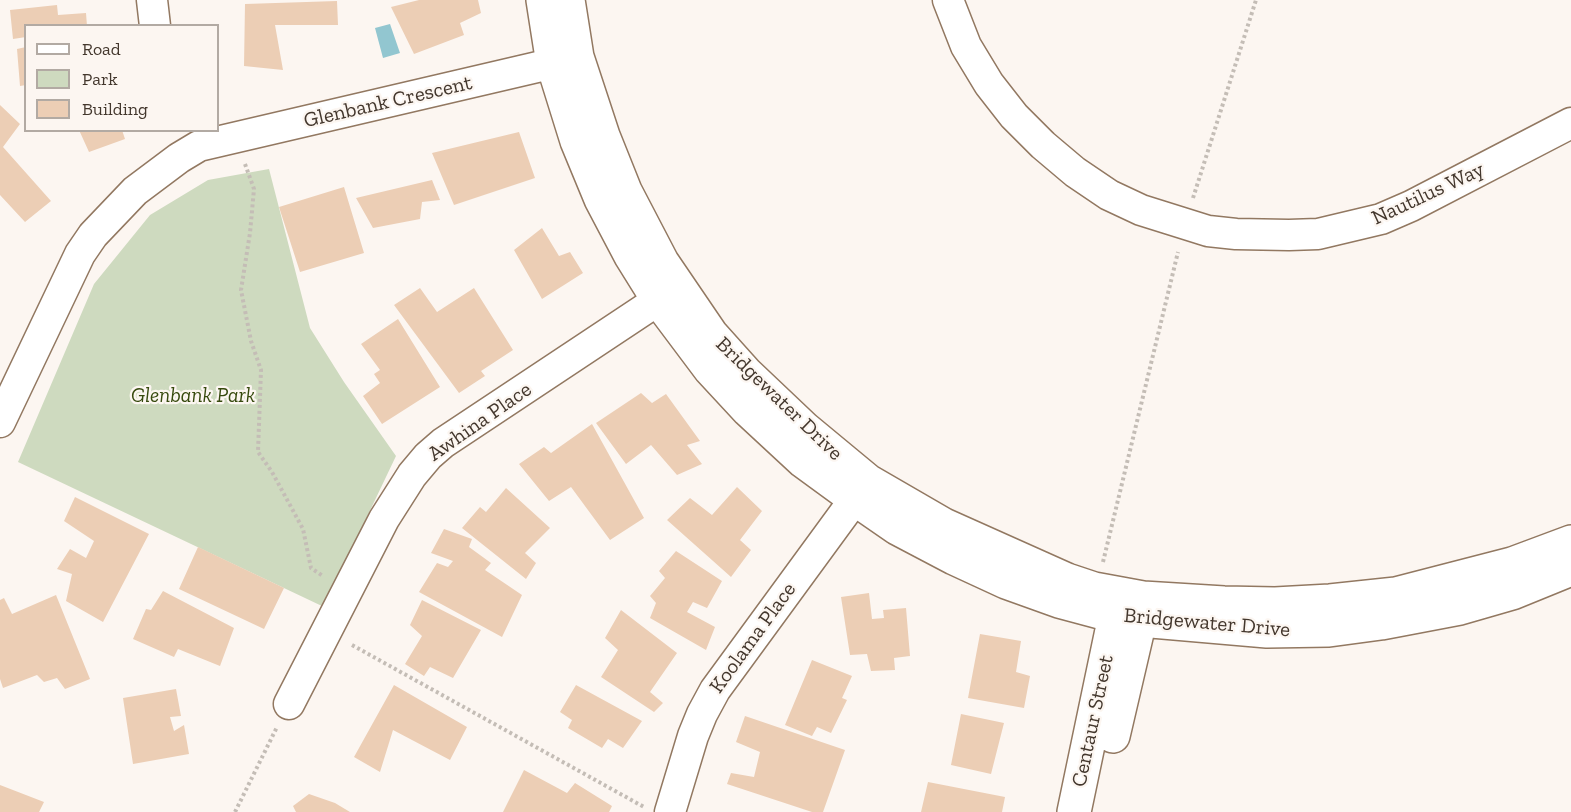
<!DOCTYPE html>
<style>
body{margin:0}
#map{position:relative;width:1571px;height:812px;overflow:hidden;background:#fcf6f1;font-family:"Zilla Slab",serif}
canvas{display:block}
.legend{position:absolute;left:24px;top:24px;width:195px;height:108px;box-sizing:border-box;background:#fcf6f1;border:2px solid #b2aaa3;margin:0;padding:8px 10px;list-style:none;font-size:18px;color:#43372d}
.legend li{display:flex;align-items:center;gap:12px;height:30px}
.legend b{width:30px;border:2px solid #b2aaa3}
</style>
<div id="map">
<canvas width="1571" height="812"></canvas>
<ul class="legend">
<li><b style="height:8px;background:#fff"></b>Road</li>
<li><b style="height:16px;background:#cedabf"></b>Park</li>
<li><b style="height:16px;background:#ecceb5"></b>Building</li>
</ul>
</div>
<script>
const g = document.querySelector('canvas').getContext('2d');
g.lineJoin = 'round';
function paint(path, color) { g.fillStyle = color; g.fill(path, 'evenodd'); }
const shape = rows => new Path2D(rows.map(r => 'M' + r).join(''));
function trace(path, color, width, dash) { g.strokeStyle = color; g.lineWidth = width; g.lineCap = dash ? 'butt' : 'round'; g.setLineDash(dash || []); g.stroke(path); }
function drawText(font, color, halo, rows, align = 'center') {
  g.font = font + ' "Zilla Slab",serif'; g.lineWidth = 4.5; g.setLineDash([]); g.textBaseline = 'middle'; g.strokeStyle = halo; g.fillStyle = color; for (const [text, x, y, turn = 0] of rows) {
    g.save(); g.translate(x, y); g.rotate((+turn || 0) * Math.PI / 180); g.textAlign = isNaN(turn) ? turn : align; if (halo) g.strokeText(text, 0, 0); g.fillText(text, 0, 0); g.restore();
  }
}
paint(shape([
 [269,169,310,328,344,382,396,456,324,607,18,462,94,284,150,215,208,180]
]), '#cedabf');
paint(shape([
 [390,24,400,53,383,58,375,28]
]), '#92c6d0');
paint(shape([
 [419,0,478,0,481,13,460,23,464,35,414,54,391,7],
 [337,1,338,25,275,25,283,70,244,66,245,4],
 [57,5,58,15,86,13,87,26,26,26,26,37,13,39,10,10],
 [26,47,26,85,20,86,17,49],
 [0,105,20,124,3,147,51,201,25,222,0,195],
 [79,130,122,130,125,139,89,152],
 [519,132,535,178,454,205,432,153],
 [432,180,440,200,422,202,420,219,373,228,356,198],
 [344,187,364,253,300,272,279,207],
 [542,228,559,256,570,252,583,273,542,299,514,250],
 [420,288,437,312,474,288,513,350,481,371,485,376,459,393,394,305],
 [398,319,440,387,382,424,363,396,380,383,374,374,380,370,361,344],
 [641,393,652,403,666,394,700,441,687,445,702,464,677,475,651,445,626,464,596,423],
 [592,424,644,518,610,540,571,487,549,501,519,464,544,447,551,453],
 [737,487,762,511,740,540,751,550,731,577,667,520,690,498,712,515],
 [506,488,550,528,525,553,536,563,526,579,462,528,480,507,486,512],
 [75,497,149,534,103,622,66,601,72,574,57,569,70,549,86,558,94,541,64,521],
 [444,529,472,539,469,547,491,563,485,570,522,595,502,637,419,592,437,563,448,567,453,561,431,553],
 [198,547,284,588,264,629,179,589],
 [676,551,722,581,707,608,693,602,687,612,715,627,706,650,650,618,656,603,650,596,665,578,659,571],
 [163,591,234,628,220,666,178,649,174,657,133,639,146,609,151,610],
 [869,593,872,619,884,618,883,610,906,608,910,656,894,658,895,670,871,671,867,654,850,655,841,597],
 [56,595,90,679,65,689,57,678,44,682,37,675,3,688,0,679,0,600,4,598,12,614],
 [422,600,481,630,453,678,430,667,424,676,405,664,422,636,410,625],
 [621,610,677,653,650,692,663,703,654,712,601,677,618,650,605,638],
 [980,634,1021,641,1016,672,1030,676,1024,708,968,698],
 [812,660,852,676,842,698,847,700,831,733,817,727,812,736,785,725],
 [394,685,467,727,450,760,393,730,380,772,354,757],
 [576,685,642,721,623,748,608,739,602,748,568,728,572,720,560,712],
 [176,689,181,716,170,717,174,731,184,725,189,754,133,764,123,698],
 [961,714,1004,723,991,774,951,765],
 [745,716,845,750,823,812,812,812,727,784,731,773,754,777,760,752,736,742],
 [524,770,567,793,575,783,612,806,609,812,503,812],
 [928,782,1005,797,1002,812,921,812],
 [0,785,44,802,39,812,0,812],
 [309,794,335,803,350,812,296,812,293,806]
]), '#ecceb5');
const minor = shape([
 [152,0,155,26],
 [948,0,966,46,989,84,1014,116,1043,145,1075,172,1109,195,1141,210,1208,231,1236,234,1289,235,1318,234,1381,219,1411,206,1571,123],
 [0,422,80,254,93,235,135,191,179,158,199,146,576,58],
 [289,704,384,519,412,475,428,456,443,443,678,287],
 [670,812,693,736,702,714,715,690,868,481]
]);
const tertiary = shape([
 [543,0,553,64,577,141,601,199,631,256,659,301,710,369,748,410,803,461,855,499,897,528,954,558,1006,582,1059,601,1115,616,1140,620,1267,631,1329,630,1381,623,1460,608,1512,593,1571,569],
 [568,0,577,57,603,136,625,191,662,262,711,334,746,373,804,428,868,481,944,525,1067,580,1094,589,1143,598,1224,603,1275,604,1330,601,1396,594,1512,564,1571,542],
 [1113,736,1140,620,1143,599],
 [1074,812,1115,616,1117,595]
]);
trace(minor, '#927861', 33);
trace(tertiary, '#927861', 36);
trace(shape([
 [245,164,254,189,250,233,241,290,251,341,261,370,258,452,272,472,303,529,311,568,323,576],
 [1193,198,1256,0],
 [1103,562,1178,252],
 [352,645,644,807],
 [235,812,277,727]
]), '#c4bdb6', 4, [3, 3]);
trace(minor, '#fff', 30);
trace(tertiary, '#fff', 33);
drawText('21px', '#43372d', '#fcf6f1', [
 ["Glenbank Crescent",388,102,-13],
 ["Nautilus Way",1428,194,-25],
 ["Bridgewater Drive",779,399,44],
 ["Awhina Place",480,422,-35],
 ["Bridgewater Drive",1207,623,5],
 ["Koolama Place",753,638,-54],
 ["Centaur Street",1093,721,-78]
]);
drawText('italic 21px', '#374a0e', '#fcf6f1', [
 ["Glenbank Park",193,396]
]);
</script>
